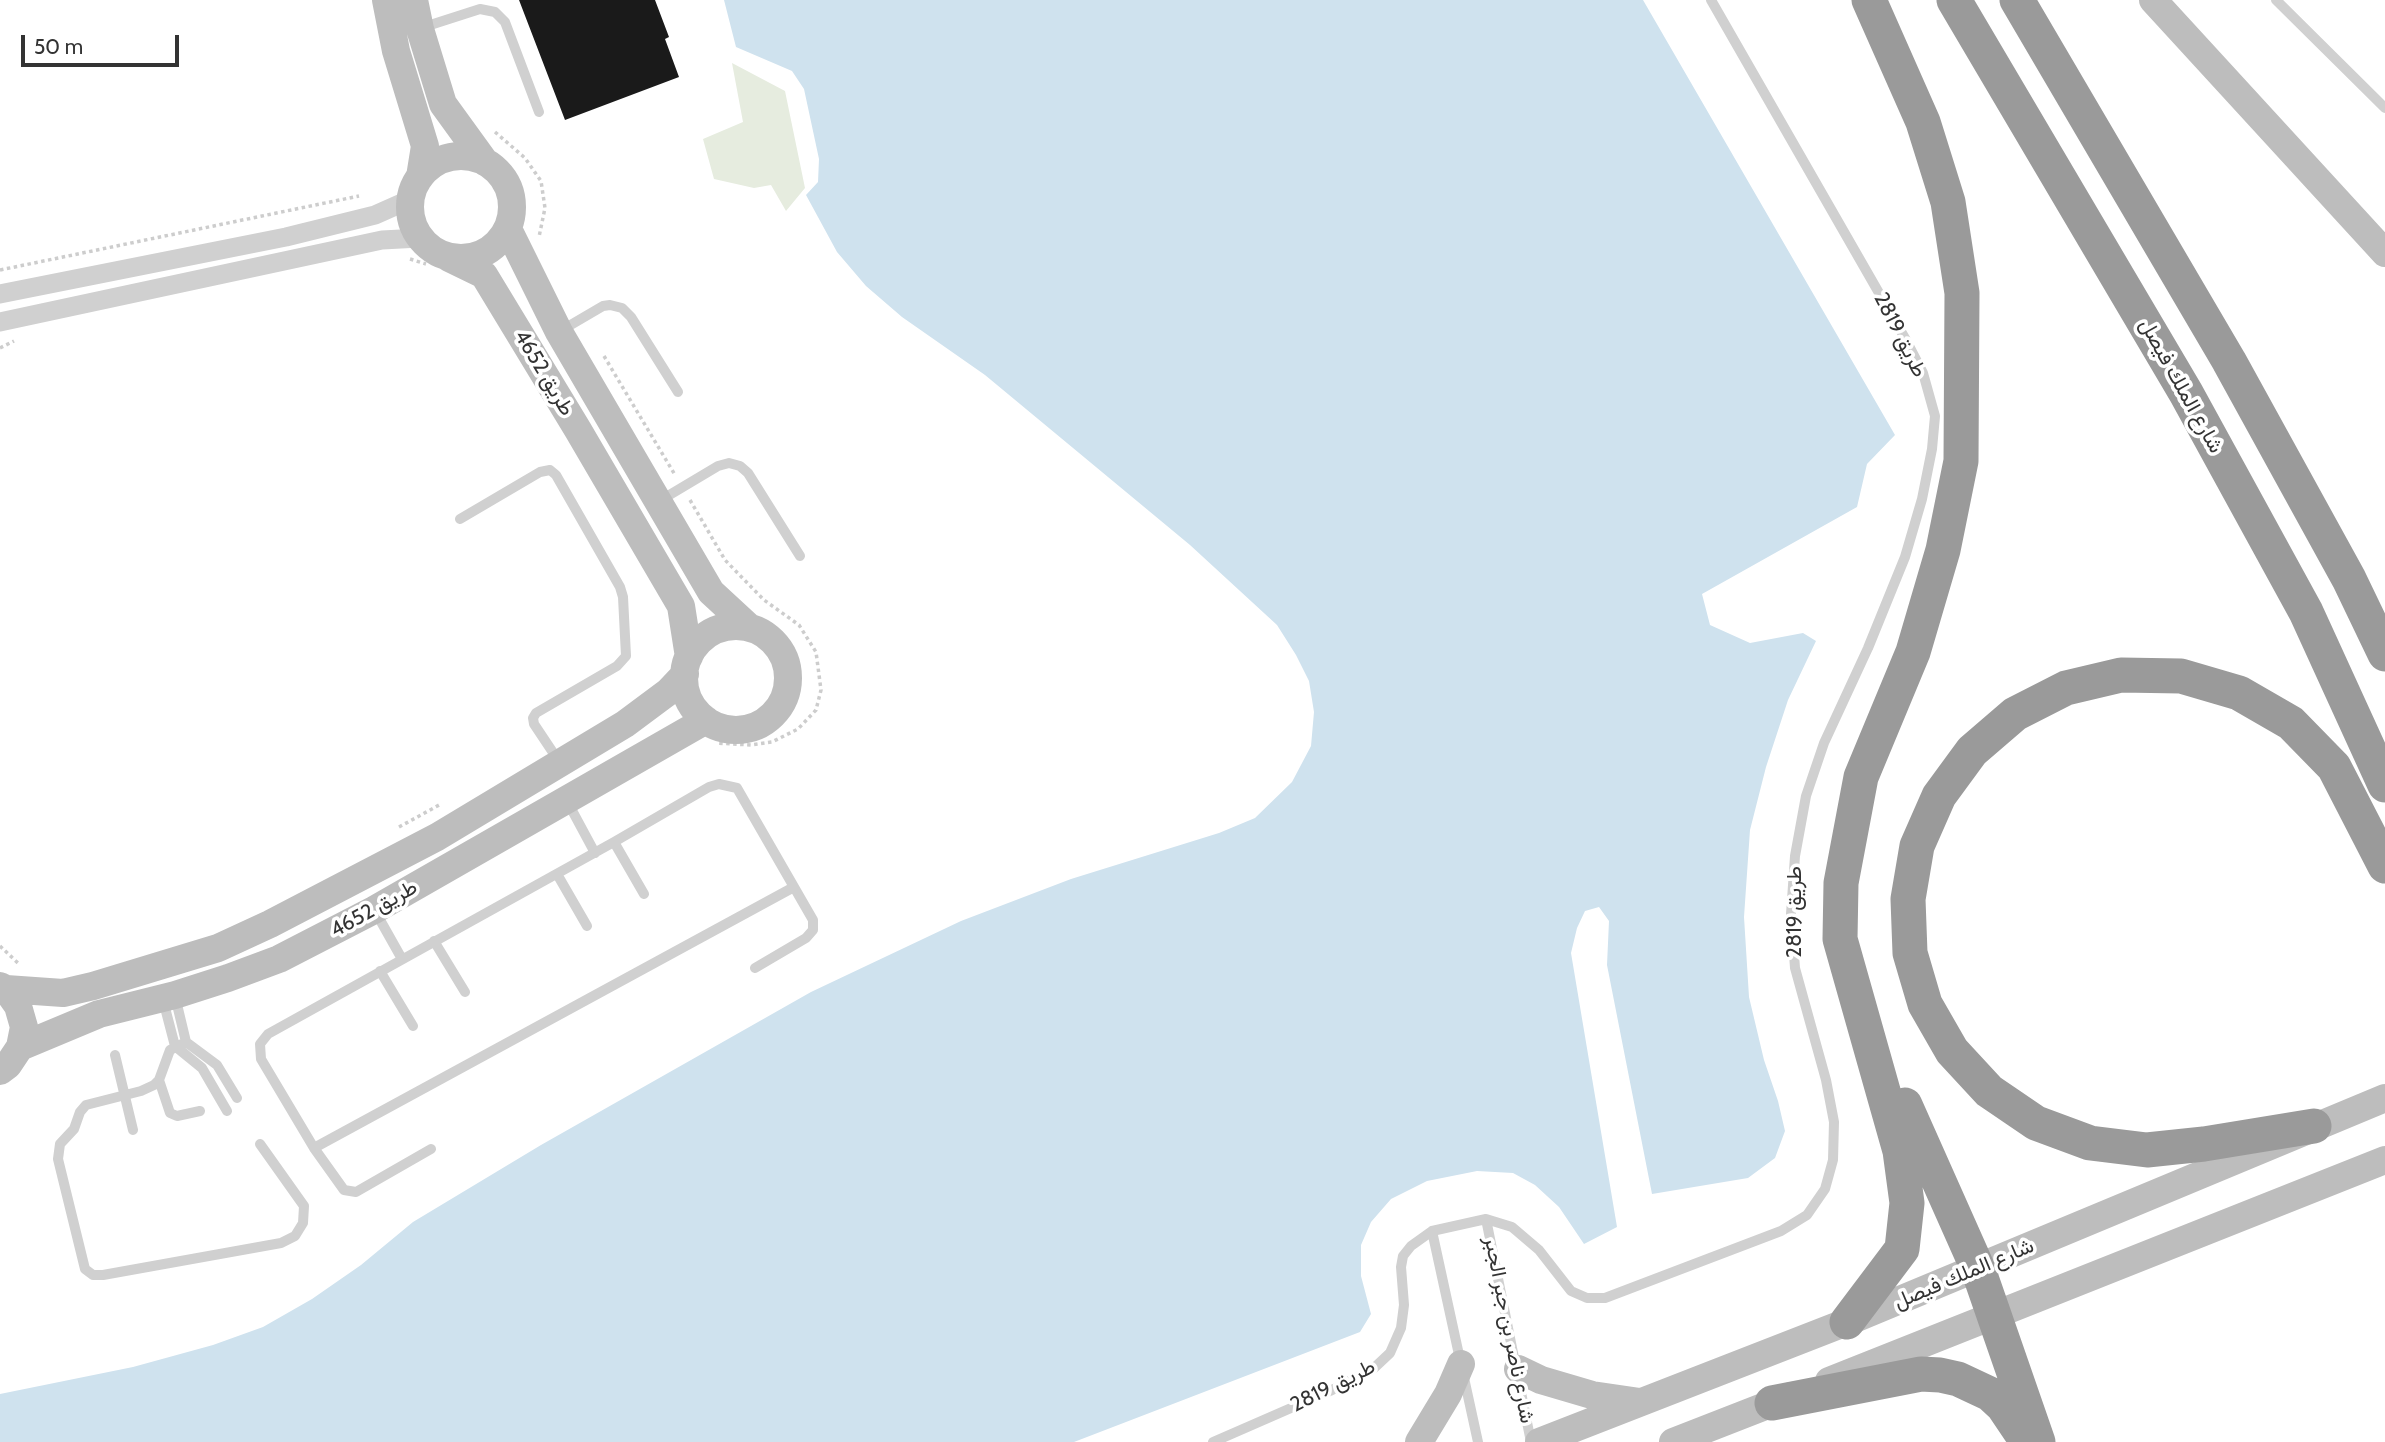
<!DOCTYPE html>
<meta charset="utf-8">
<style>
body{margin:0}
#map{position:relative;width:2385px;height:1442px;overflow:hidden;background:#fff;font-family:Cabin,sans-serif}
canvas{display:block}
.scale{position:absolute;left:21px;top:35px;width:158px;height:32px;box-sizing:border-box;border:4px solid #333;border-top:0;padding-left:9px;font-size:21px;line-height:24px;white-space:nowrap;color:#333;-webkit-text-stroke:5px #fff;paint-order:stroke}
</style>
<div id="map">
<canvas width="2385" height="1442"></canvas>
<div class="scale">50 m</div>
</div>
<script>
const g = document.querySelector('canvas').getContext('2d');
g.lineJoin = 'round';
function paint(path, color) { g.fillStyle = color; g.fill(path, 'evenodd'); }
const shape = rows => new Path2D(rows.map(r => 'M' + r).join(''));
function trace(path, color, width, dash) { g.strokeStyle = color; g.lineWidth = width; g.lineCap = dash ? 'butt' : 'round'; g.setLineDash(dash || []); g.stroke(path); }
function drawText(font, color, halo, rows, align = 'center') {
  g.font = font + ' Cabin,Vazirmatn,sans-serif'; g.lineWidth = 7; g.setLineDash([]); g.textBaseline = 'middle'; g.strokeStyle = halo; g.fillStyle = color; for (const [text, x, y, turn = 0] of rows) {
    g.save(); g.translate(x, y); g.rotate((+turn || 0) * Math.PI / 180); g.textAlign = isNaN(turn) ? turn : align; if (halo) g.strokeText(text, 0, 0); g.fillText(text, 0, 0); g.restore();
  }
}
paint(shape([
 [732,63,785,91,805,188,786,211,771,185,754,188,714,179,703,139,743,122]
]), '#e6ecdf');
paint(shape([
 [724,0,1643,0,1895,435,1867,464,1857,507,1702,594,1710,625,1750,643,1803,633,1816,641,1788,700,1766,767,1750,830,1744,917,1749,997,1764,1060,1778,1101,1785,1131,1775,1158,1748,1178,1652,1194,1607,965,1609,921,1599,907,1585,911,1577,928,1571,953,1617,1227,1584,1244,1559,1207,1535,1185,1513,1173,1477,1171,1427,1181,1391,1199,1371,1222,1361,1245,1361,1276,1371,1314,1360,1332,1074,1442,0,1442,0,1394,133,1367,213,1345,263,1327,312,1299,361,1265,413,1222,541,1145,811,992,961,921,1071,879,1219,833,1255,818,1292,782,1311,746,1314,712,1309,681,1296,655,1277,625,1190,545,985,375,902,317,866,286,837,252,806,195,818,182,819,159,804,89,792,71,736,47]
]), '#cfe2ee');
paint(shape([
 [519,0,655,0,669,37,665,39,679,77,565,120]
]), '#1a1a1a');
trace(shape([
 [495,132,525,158,541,181,545,208,539,237],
 [410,259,426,264],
 [0,270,359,196],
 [0,348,14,341],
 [604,356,675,475],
 [690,500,725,560,764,600,799,625,816,652,821,690,816,710,798,729,772,742,751,745,716,743],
 [399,827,441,804],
 [0,946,20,965]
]), '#cdcdcd', 3.5, [3.5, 3.5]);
trace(shape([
 [2276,0,2385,108],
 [424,27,480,9,495,12,505,22,539,112],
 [562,330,603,306,610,305,622,308,631,317,678,392],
 [661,500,718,466,729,463,740,466,748,473,800,556],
 [460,519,540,472,550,470,556,475,620,587,623,597,626,656,617,666,536,713,533,718,534,724,558,760],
 [719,784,737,788,794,887,314,1148,261,1059,260,1044,268,1034,614,842,709,787,719,784],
 [567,801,595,853],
 [614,842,644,894],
 [557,874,587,926],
 [375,911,402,959],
 [434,941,465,992],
 [755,968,806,938,813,930,813,920,794,887],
 [380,971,413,1026],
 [175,996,186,1042,217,1065,237,1098],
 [163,1000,175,1046,202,1068,227,1111],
 [186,1042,170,1050,159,1080,154,1085,141,1091,86,1105,80,1112,74,1129,60,1144,58,1159,85,1269,93,1275,103,1275,281,1243,295,1236,303,1223,304,1206,260,1144],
 [115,1055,133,1130],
 [159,1080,170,1113,177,1116,200,1111],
 [314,1148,344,1190,356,1192,431,1149],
 [1486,1219,1531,1442],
 [1432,1231,1478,1442],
 [1213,1442,1330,1391,1373,1369,1390,1353,1401,1328,1404,1305,1401,1267,1403,1256,1411,1246,1432,1231,1486,1219,1512,1227,1539,1250,1571,1291,1587,1298,1605,1298,1781,1231,1807,1215,1825,1189,1833,1160,1834,1122,1826,1080,1795,968,1791,914,1795,856,1806,796,1824,743,1868,648,1905,557,1922,499,1932,449,1935,416,1923,373,1906,340,1711,0]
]), '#d0d0d0', 10);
trace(shape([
 [0,294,286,237,375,215,411,199],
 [0,322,382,240,420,238]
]), '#d0d0d0', 19);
trace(shape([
 [386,0,396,51,425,146,420,177],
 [414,0,420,29,443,104,485,162],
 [2153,0,2385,253],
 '410 207a51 51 0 1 1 102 0a51 51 0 1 1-102 0Z',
 [508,229,559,332,711,592,750,628],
 [449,258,484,275,578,430,681,606,689,657],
 '684 678a52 52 0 1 1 104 0a52 52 0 1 1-104 0Z',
 [0,986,6,989,18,1006,24,1027,20,1047,8,1065,0,1071],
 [6,989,63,993,93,986,218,948,270,924,437,837,625,724,668,692,685,674],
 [20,1047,99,1014,175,995,228,978,279,959,374,910,706,720],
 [1518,1369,1541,1380,1592,1395,1640,1402],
 [1829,1381,2385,1160],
 [1419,1442,1448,1394,1461,1364],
 [1539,1442,1847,1322,2385,1098],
 [1673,1442,1791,1396]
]), '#bdbdbd', 28);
trace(shape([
 [1954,0,2186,393,2306,612,2385,785],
 [2017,0,2229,361,2349,579,2385,654],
 [1905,1105,1978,1269,2038,1442],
 [2314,1126,2204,1144,2147,1150,2090,1143,2036,1123,1989,1091,1952,1051,1925,1004,1910,953,1908,899,1917,846,1939,796,1972,751,2015,714,2066,688,2121,675,2181,676,2239,693,2291,723,2334,767,2385,866],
 [1847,1322,1902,1249,1907,1203,1900,1151,1840,939,1841,883,1861,777,1913,652,1943,550,1961,461,1962,293,1948,202,1923,122,1869,0],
 [1772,1403,1921,1374,1940,1375,1958,1379,1990,1394,2003,1406,2026,1440]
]), '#9a9a9a', 35);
drawText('21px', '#333', '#fff', [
 ["طريق 2819",1900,335,63],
 ["طريق 4652",544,373,59],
 ["شارع الملك فيصل",2181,386,61],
 ["طريق 4652",374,909,-29],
 ["طريق 2819",1795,912,-90],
 ["شارع الملك فيصل",1964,1274,-23],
 ["شارع ناصر بن جبر الجبر",1509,1330,79],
 ["طريق 2819",1333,1386,-27]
]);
</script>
